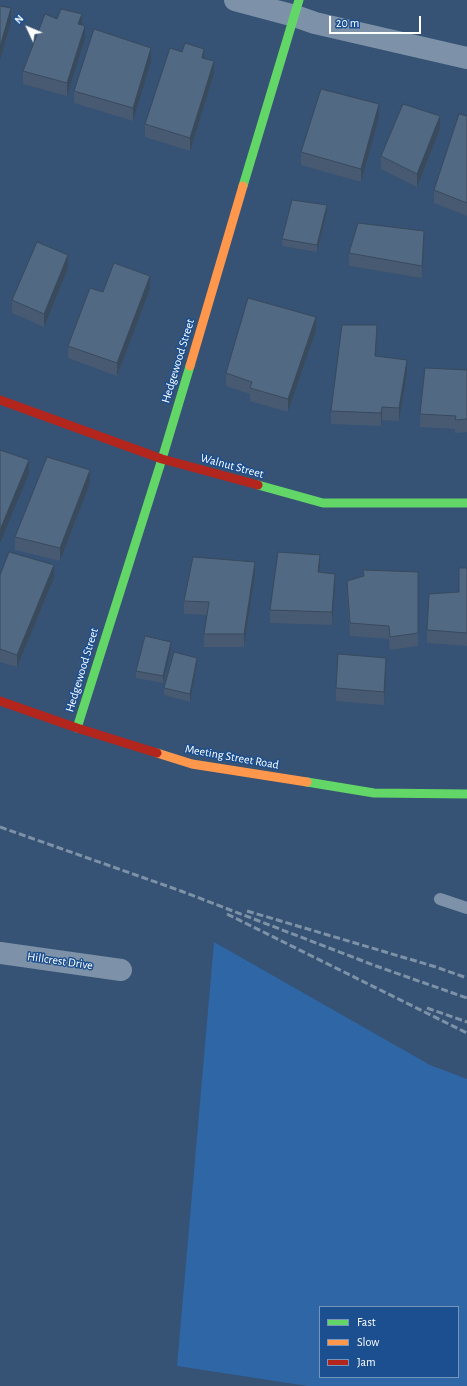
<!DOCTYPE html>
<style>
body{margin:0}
#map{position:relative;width:467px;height:1386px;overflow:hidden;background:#365274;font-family:"Alegreya Sans",sans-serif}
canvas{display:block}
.legend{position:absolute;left:319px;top:1306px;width:140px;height:72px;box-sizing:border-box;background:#1b4f8f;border:1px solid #7695bc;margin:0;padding:5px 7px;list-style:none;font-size:12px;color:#fff}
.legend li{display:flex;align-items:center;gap:8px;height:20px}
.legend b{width:20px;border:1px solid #7695bc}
.north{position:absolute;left:8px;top:8px;width:40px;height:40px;-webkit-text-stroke:3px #1b4f8f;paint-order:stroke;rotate:314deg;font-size:11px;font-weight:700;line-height:16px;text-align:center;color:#fff}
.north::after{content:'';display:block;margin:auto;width:14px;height:18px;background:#fff;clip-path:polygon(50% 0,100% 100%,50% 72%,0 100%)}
.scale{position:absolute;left:329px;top:16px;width:92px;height:18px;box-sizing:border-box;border:2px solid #fff;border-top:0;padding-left:5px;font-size:12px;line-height:14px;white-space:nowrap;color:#fff;-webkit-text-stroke:3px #1b4f8f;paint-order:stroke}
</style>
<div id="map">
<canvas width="467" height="1386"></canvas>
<ul class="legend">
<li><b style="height:5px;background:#63d668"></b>Fast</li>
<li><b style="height:5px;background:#ff974d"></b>Slow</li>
<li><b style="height:5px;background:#b3261e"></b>Jam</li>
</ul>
<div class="north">N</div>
<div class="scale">20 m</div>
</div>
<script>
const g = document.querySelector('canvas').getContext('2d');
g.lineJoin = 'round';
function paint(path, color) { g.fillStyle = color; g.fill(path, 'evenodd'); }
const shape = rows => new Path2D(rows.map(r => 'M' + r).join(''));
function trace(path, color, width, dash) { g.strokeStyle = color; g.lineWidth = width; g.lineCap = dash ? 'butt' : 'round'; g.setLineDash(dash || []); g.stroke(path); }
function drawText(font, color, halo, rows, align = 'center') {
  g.font = font + ' "Alegreya Sans",sans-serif'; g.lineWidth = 3; g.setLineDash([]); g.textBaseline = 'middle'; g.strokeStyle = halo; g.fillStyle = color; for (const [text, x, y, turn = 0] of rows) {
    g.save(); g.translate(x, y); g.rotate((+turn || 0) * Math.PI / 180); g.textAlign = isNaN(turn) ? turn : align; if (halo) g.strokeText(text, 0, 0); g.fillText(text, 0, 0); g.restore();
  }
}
paint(shape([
 [214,942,430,1065,467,1079,467,1386,308,1386,177,1366],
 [320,1307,458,1307,458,1377,320,1377]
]), '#2f66a5');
trace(shape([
 [440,899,467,908]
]), '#7d92a8', 12);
trace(shape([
 [235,0,295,16,315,23,467,58],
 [0,953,121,970]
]), '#7d92a8', 22);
trace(shape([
 [243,186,299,0],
 [258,485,323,503,467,503],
 [77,728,162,459,190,366],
 [307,782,374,793,467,794]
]), '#63d668', 9);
trace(shape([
 [190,366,243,186],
 [157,753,192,764,307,782]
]), '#ff974d', 9);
trace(shape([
 [0,400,162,459,258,485],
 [0,701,77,728,157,753]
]), '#b3261e', 9);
trace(shape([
 [0,827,181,891,376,966,467,998],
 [247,911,436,967,467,978],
 [227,914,467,1033],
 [427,1008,467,1022]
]), '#7e92a7', 3, [7, 3]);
paint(shape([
 [57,19,82,25,85,39,67,96,23,84,23,71],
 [204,58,214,74,190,151,145,137,145,124],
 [151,61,133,121,74,103,74,91],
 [467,116,467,216,434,203,434,190],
 [379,117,361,182,301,165,301,152],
 [440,129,417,187,381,169,381,156],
 [327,212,317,252,282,246,282,239],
 [424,244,422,278,349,266,349,253],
 [68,268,44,327,12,313,12,300],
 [150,289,117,376,68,358,68,346,103,292],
 [316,330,288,412,250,401,250,394,226,386,226,373],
 [377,338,376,356,407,373,399,421,382,420,381,426,331,424,331,411],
 [467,370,467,432,455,433,455,429,420,427,420,414],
 [90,483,60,561,15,550,15,537],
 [320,568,320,572,335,587,332,625,270,623,270,610],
 [467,568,467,646,427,643,427,630,459,592],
 [363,570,418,572,418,646,390,650,389,639,350,636,347,593,347,581,363,576],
 [255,574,244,647,204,647,204,634,207,615,184,614,184,601],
 [0,575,54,578,17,667,0,662],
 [171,649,163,683,136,678,136,671],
 [197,665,190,702,164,695,164,688],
 [386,671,384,705,336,701,336,688]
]), '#475a72');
paint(shape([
 [11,8,11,21,0,60,0,47],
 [82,14,82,27,78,24],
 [85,26,85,39,67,96,67,83],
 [151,48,151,61,133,121,133,108],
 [204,49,204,62,202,58],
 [214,61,214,74,190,151,190,138],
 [379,104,379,117,361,182,361,169],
 [440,116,440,129,417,187,417,174],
 [327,205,327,212,317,252,317,245],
 [424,231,424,244,422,278,422,266],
 [68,255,68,268,44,327,44,314],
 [150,276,150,289,117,376,117,363],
 [316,317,316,330,288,412,288,399],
 [377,325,377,338,375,368,375,356],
 [407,360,407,373,399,421,399,408],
 [382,407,382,420,381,426,381,413],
 [29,460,29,473,0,543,0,530],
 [90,470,90,483,60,561,60,548],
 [320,555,320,568,318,585,318,572],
 [255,562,255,574,244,647,244,634],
 [54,565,54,578,17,667,17,655],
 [335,574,335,587,332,625,332,612],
 [171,642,171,649,163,683,163,676],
 [197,658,197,665,190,702,190,694],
 [386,658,386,671,384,705,384,692]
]), '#394a5c');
const building = shape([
 [0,6,11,8,0,47,0,6],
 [61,9,82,14,78,24,85,26,67,83,23,71,45,14,57,19,61,9],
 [94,29,151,48,133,108,74,91,94,29],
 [185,43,204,49,202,58,214,61,190,138,145,124,170,48,182,52,185,43],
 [321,89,379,104,361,169,301,152,321,89],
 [403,104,440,116,417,174,381,156,403,104],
 [459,114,467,116,467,203,434,190,459,114],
 [292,200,327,205,317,245,282,239,292,200],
 [358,223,424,231,422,266,349,253,358,223],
 [37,242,68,255,44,314,12,300,37,242],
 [114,263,150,276,117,363,68,346,90,288,103,292,114,263],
 [248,298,316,317,288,399,250,388,252,382,226,373,248,298],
 [342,325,377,325,375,356,407,360,399,408,382,407,381,413,331,411,342,325],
 [425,368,467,370,467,419,455,420,456,416,420,414,425,368],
 [0,450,29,460,0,530,0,450],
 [47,457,90,470,60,548,15,537,47,457],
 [9,552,54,565,17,655,0,649,0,575,9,552],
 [278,552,320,555,318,572,335,574,332,612,270,610,278,552],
 [193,557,255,562,244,634,204,634,209,602,184,601,193,557],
 [459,568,467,568,467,633,427,630,429,594,459,592,459,568],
 [363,570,418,572,418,633,390,637,389,626,350,623,347,581,364,576,363,570],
 [145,636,171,642,163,676,136,671,145,636],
 [174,652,197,658,190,694,164,688,174,652],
 [338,654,386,658,384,692,336,688,338,654]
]);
paint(building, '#526984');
trace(building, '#394a5c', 1);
drawText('12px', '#fff', '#1b4f8f', [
 ["Hedgewood Street",178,361,-73],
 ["Walnut Street",232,466,15],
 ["Hedgewood Street",82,670,-73],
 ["Meeting Street Road",232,757,10],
 ["Hillcrest Drive",60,961,8]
]);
</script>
